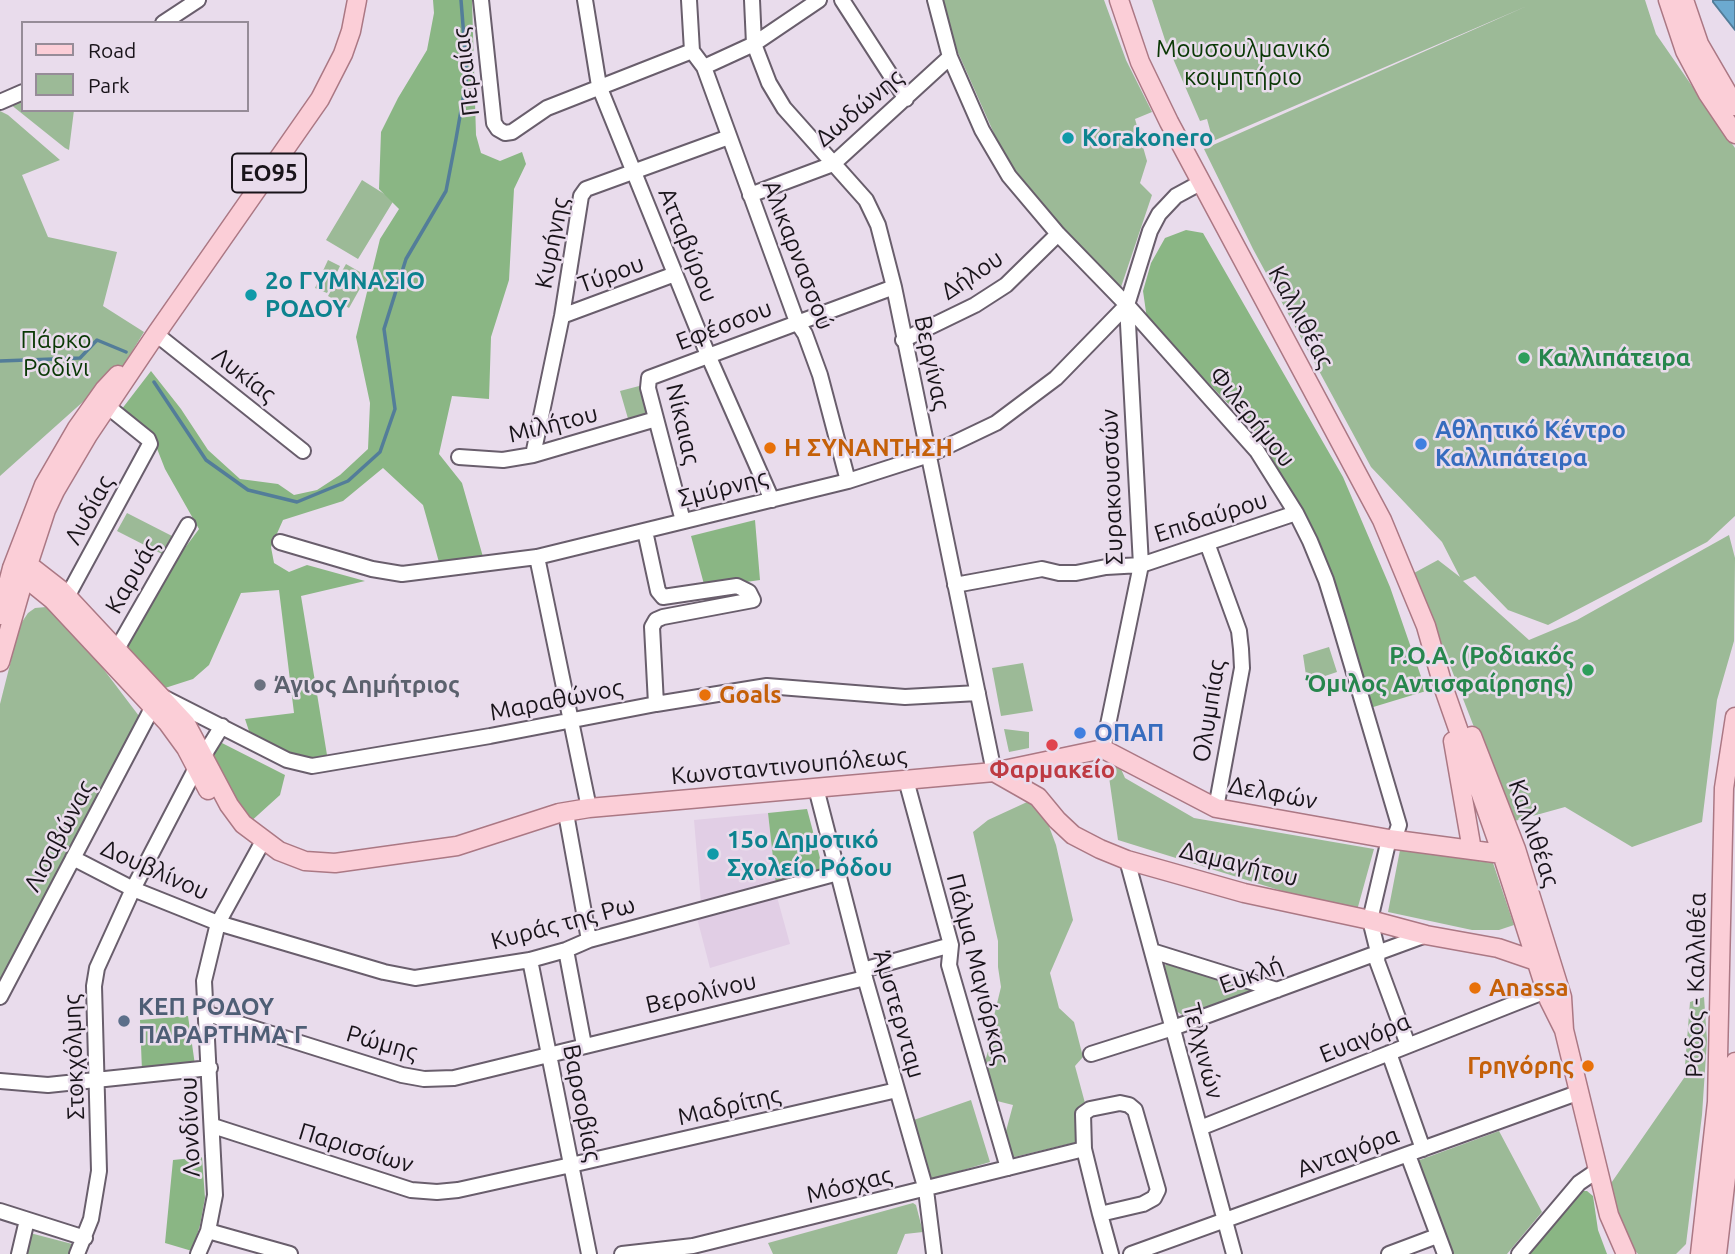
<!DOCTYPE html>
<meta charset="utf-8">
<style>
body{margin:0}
#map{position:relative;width:1735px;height:1254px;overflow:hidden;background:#e9dcec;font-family:Ubuntu,sans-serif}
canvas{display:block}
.legend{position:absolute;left:21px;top:21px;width:228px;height:91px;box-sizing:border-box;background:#e9dcec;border:2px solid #968c98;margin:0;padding:9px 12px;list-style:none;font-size:21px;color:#19141a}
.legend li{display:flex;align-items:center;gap:14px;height:35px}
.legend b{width:35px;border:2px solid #968c98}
</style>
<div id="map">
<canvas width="1735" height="1254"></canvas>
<ul class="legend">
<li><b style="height:9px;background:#fbced7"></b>Road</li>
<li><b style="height:19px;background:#9cba97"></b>Park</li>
</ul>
</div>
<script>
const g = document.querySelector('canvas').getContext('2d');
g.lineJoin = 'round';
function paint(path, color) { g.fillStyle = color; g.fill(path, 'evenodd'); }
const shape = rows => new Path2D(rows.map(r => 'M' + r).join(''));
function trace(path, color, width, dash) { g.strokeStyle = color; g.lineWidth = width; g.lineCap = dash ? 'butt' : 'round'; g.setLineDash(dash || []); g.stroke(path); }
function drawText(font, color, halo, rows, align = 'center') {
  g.font = font + ' Ubuntu,sans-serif'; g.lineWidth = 5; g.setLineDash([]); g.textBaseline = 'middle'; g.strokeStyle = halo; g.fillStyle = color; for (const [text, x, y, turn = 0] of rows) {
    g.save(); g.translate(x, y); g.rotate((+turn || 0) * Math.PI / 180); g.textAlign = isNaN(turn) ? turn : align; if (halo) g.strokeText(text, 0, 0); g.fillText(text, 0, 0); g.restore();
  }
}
paint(shape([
 [768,813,776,885,701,903,694,820],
 [777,897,790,944,710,968,697,918]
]), '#e1cee5');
paint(shape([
 [940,0,1104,0,1126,60,1152,112,1135,119,1147,161,1140,183,1152,195,1118,296,1004,156,944,21],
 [1152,0,1645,0,1656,34,1735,148,1735,516,1707,542,1548,625,1508,610,1475,576,1463,581,1529,640,1577,620,1729,535,1735,558,1734,641,1717,700,1702,822,1632,847,1565,807,1511,822,1414,573,1438,560,1460,577,1442,542,1371,467,1253,249,1204,149,1527,6,1213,141,1207,119,1200,121,1165,40],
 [23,95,23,110,74,110,69,150,65,148,10,104],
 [0,111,8,115,60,160,22,175,48,237,117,252,103,306,144,332,123,366,0,476],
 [362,180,394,200,358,259,326,240],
 [328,260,340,266,327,293,315,288],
 [346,264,367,276,349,308,328,296],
 [643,385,650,417,629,422,620,391],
 [127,513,172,536,162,554,117,531],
 [46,607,61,613,139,716,0,984,0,704,20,625,28,613,35,608],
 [1329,647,1337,672,1307,682,1303,655],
 [1023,663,1033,711,1001,716,992,668],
 [1004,729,1029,732,1029,748,1009,752],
 [1107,763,1121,769,1125,778,1194,818,1374,849,1356,914,1118,840],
 [1038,797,1056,845,1073,920,1050,973,1059,1008,1074,1022,1083,1057,1075,1066,1085,1103,1078,1111,1081,1141,1010,1158,1006,1131,1013,1105,993,1100,983,1069,997,1019,994,1016,1001,987,998,967,998,941,973,832,988,820],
 [1400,850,1493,863,1514,925,1499,930,1472,930,1388,912],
 [1170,964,1252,984,1256,992,1187,1018,1176,1011,1162,966],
 [1704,997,1707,1040,1702,1115,1686,1244,1676,1254,1638,1254,1627,1242,1607,1189,1684,1078,1690,1002],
 [971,1100,990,1162,926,1181,908,1122],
 [1499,1131,1542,1212,1507,1254,1453,1254,1417,1161],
 [913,1203,916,1205,923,1232,905,1234,897,1254,773,1254,768,1243],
 [30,1233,76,1245,69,1254,24,1254]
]), '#9cba97');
paint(shape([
 [433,0,472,0,476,135,481,153,500,161,522,152,526,164,514,189,509,280,491,337,489,399,452,396,439,454,462,483,485,564,442,573,423,505,383,468,343,501,283,520,271,547,274,563,289,572,307,565,365,581,301,596,327,755,298,760,249,731,245,719,294,713,279,590,241,593,209,665,193,679,165,688,117,639,199,529,165,469,156,446,118,414,151,371,181,409,208,450,240,479,278,484,294,495,317,490,340,475,368,449,370,403,356,337,380,239,399,209,379,189,381,132,398,98,427,50,434,13],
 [1186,230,1203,233,1343,477,1390,587,1426,691,1370,708,1290,491,1260,437,1147,319,1143,291,1151,263,1165,238],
 [755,520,760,580,705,588,691,536],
 [220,742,285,775,280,795,248,824,209,760],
 [807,809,824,873,776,885,768,813],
 [188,1016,195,1065,142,1071,140,1020],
 [202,1157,205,1198,200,1225,192,1251,165,1243,173,1160],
 [1580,1191,1587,1191,1593,1196,1598,1230,1607,1254,1529,1254,1569,1207,1574,1196]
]), '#8ab684');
const water = shape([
 [1713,0,1735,0,1735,30,1713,2,1713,0]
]);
paint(water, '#6caad0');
trace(water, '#537d99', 2);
trace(shape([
 [0,361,80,358,97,340,126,352],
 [154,382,206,460,248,490,297,502,348,481,380,452,395,409,384,329,406,259,446,191,456,139,467,76,461,0]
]), '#537d99', 3.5);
const minor = shape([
 [481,0,494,123,498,129,505,133,512,132,547,108,692,51],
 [585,0,599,86,708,355,772,500],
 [689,0,692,51],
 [752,0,754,44,769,83,784,108,866,200,878,225,894,287,994,772],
 [842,0,906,99],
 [935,0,950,57,982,130,1009,176,1058,234,1127,305,1257,451,1296,513,1310,541,1326,580,1339,622,1399,825,1396,834,1389,839,1370,920,1378,952,1377,961,1408,1045],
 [163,23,198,0],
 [692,51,704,67,797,322,805,334,820,375,848,481],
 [704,67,754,44,819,0],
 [0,102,23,92],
 [750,195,833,164,950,57],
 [562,316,675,274],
 [156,334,303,451],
 [903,340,975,305,1006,285,1058,234],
 [533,455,562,316,581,196,586,189,729,137],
 [459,457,503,460,533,455,656,419],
 [683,521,648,388,649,378,894,287],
 [645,531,658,591,663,597,737,586,749,592,753,600,663,617,656,620,652,627,656,704],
 [280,542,372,569,402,574,537,557,848,481,929,455,996,423,1056,378,1127,305],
 [1207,543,1239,631,1241,649,1242,668,1216,808],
 [537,557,589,808],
 [955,585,1042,569,1059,573,1076,573,1106,567,1141,565,1296,513],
 [67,597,150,444,148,439,107,406],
 [117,649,188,525],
 [1103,749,1141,565,1127,305,1150,231,1159,214,1176,196,1200,183],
 [906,780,951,945,949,965,1008,1168],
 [816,788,865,978,926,1190,934,1254],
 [567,819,589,940],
 [73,858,133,889,218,923,384,972,415,978,530,960,566,950,589,940,838,873],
 [1127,860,1234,1254],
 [566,950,584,1045],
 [1152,951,1277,990],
 [530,960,589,1254],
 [863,970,951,945],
 [0,997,159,695,287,760,312,766,490,736,656,704,767,686,905,697,978,693],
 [205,1013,402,1075,424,1079,454,1078,865,978],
 [1389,1053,1423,1149],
 [1091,1054,1173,1028,1426,935],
 [0,1081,48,1085,210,1068],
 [213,1126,411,1190,437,1192,458,1190,571,1165,897,1090],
 [1200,1128,1546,991],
 [1408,1155,1445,1254],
 [0,1211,85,1238],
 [1100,1214,1143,1204,1154,1198,1158,1190,1135,1110,1129,1105,1120,1103,1090,1109,1083,1114,1084,1149,1100,1214,1111,1254],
 [208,1231,290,1254],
 [19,1254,27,1220],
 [77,1254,91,1219,99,1171,94,986,97,968,133,889,196,768,222,726],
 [198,1254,208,1231,215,1195,204,981,218,923,263,841],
 [622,1254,693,1246,1084,1149],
 [1131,1254,1580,1092],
 [1389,1254,1437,1236],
 [1519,1254,1579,1183,1598,1170]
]);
const major = shape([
 [1119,0,1140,62,1169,122,1382,520,1426,626,1444,689,1502,854,1549,1000,1564,1030],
 [1668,0,1685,51,1708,94,1735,134],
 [1684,0,1699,44,1735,106],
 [12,568,34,569,61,590,186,724,229,805,243,824,279,851,305,861,335,863,457,846,559,813,589,808,994,772,1103,749,1216,808,1389,839,1502,854,1516,849],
 [16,570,53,600,167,722,186,748,208,790],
 [0,615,12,568,44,485,77,428,104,390,118,375],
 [0,662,27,568,46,510,55,491,88,435,156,334,320,99,343,54,351,31,357,0],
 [1472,736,1516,849,1562,997,1564,1030,1609,1215,1626,1254],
 [1453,741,1472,850],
 [994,772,1038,797,1057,820,1073,835,1100,849,1127,860,1244,893,1370,920,1426,935,1498,948,1536,961],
 [1700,1254,1717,1102,1724,788,1735,717],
 [1717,1254,1727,1169,1735,1062]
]);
trace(minor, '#695e6c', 18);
trace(major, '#ab7884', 21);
trace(minor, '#fff', 14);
trace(major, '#fbced7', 18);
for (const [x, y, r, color] of [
 [1068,138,7,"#0f9aa8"],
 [251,295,7,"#0f9aa8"],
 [1524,358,7,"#2e9e5b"],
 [1421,444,7,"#3f7fe0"],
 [770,448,7,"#e8710a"],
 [1588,670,7,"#2e9e5b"],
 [260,685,7,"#6b7280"],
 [705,695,7,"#e8710a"],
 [1080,733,7,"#3f7fe0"],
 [1052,745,7,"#e0444e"],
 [713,854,7,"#0f9aa8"],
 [1475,988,7,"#e8710a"],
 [124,1021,7,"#5c6f8a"],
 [1588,1066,7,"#e8710a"]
]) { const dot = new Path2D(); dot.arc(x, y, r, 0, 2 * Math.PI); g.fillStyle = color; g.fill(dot); trace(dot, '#e9dcec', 2.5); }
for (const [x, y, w] of [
 [269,173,74]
]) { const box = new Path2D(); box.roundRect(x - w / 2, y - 19.5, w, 39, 5); g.fillStyle = '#e9dcec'; g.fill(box); trace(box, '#19141a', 2); }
drawText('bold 23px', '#19141a', null, [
 ["ΕΟ95",269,173]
]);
drawText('24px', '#0a3805', '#e9dcec', [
 ["Μουσουλμανικό",1243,49],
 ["κοιμητήριο",1243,77],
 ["Πάρκο",56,340],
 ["Ροδίνι",56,368]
]);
drawText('24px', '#19141a', '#e9dcec', [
 ["Περαίας",466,72,-97],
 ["Δωδώνης",859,108,-40],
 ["Κυρήνης",552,243,-79],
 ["Ατταβύρου",688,245,68],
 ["Αλικαρνασσού",798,255,69],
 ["Τύρου",611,274,-20],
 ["Δήλου",972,275,-34],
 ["Καλλιθέας",1301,317,62],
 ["Εφέσσου",724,325,-21],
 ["Βεργίνας",932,363,78],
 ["Λυκίας",244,375,38],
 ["Φιλερήμου",1252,417,51],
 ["Μιλήτου",553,424,-14],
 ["Νίκαιας",683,424,77],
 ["Συρακουσσών",1112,487,-92],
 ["Σμύρνης",723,488,-14],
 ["Λυδίας",89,510,-61],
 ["Επιδαύρου",1211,517,-18],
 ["Καρυάς",132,576,-60],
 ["Μαραθώνος",556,700,-11],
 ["Ολυμπίας",1209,711,-81],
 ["Κωνσταντινουπόλεως",789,766,-5],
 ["Δελφών",1273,793,11],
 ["Καλλιθέας",1534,833,71],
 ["Λισαβώνας",59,836,-62],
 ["Δαμαγήτου",1239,864,14],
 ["Δουβλίνου",155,870,24],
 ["Κυράς της Ρω",563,923,-15],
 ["Πάλμα Μαγιόρκας",978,969,76],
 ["Ευκλή",1251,975,-20],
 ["Ρόδος - Καλλιθέα",1696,985,-89],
 ["Βερολίνου",701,993,-13],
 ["Άμστερνταμ",899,1014,74],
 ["Ευαγόρα",1365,1038,-22],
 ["Ρώμης",382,1043,16],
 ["Τελχινών",1203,1051,75],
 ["Στοκχόλμης",74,1057,-92],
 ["Βαρσοβίας",582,1103,79],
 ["Μαδρίτης",729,1106,-13],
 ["Λονδίνου",190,1127,-92],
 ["Παρισσίων",356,1148,17],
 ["Ανταγόρα",1348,1152,-20],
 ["Μόσχας",849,1185,-14]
]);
drawText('bold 24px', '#0d838f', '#e9dcec', [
 ["Korakonero",1082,138],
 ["2ο ΓΥΜΝΑΣΙΟ",265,281],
 ["ΡΟΔΟΥ",265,309],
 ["15ο Δημοτικό",727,840],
 ["Σχολείο Ρόδου",727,868]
], 'left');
drawText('bold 24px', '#27864d', '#e9dcec', [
 ["Καλλιπάτειρα",1538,358],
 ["Ρ.Ο.Α. (Ροδιακός",1574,656,"right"],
 ["Όμιλος Αντισφαίρησης)",1574,684,"right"]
], 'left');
drawText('bold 24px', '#366cbe', '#e9dcec', [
 ["Αθλητικό Κέντρο",1435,430],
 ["Καλλιπάτειρα",1435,458],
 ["ΟΠΑΠ",1094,733]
], 'left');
drawText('bold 24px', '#c56008', '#e9dcec', [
 ["Η ΣΥΝΑΝΤΗΣΗ",784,448],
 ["Goals",719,695],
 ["Anassa",1489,988],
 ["Γρηγόρης",1574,1066,"right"]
], 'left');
drawText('bold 24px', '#5b616d', '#e9dcec', [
 ["Άγιος Δημήτριος",274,685]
], 'left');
drawText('bold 24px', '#be3a42', '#e9dcec', [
 ["Φαρμακείο",1052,770]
]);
drawText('bold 24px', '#4e5e75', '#e9dcec', [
 ["ΚΕΠ ΡΟΔΟΥ",138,1007],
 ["ΠΑΡΑΡΤΗΜΑ Γ",138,1035]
], 'left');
</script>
